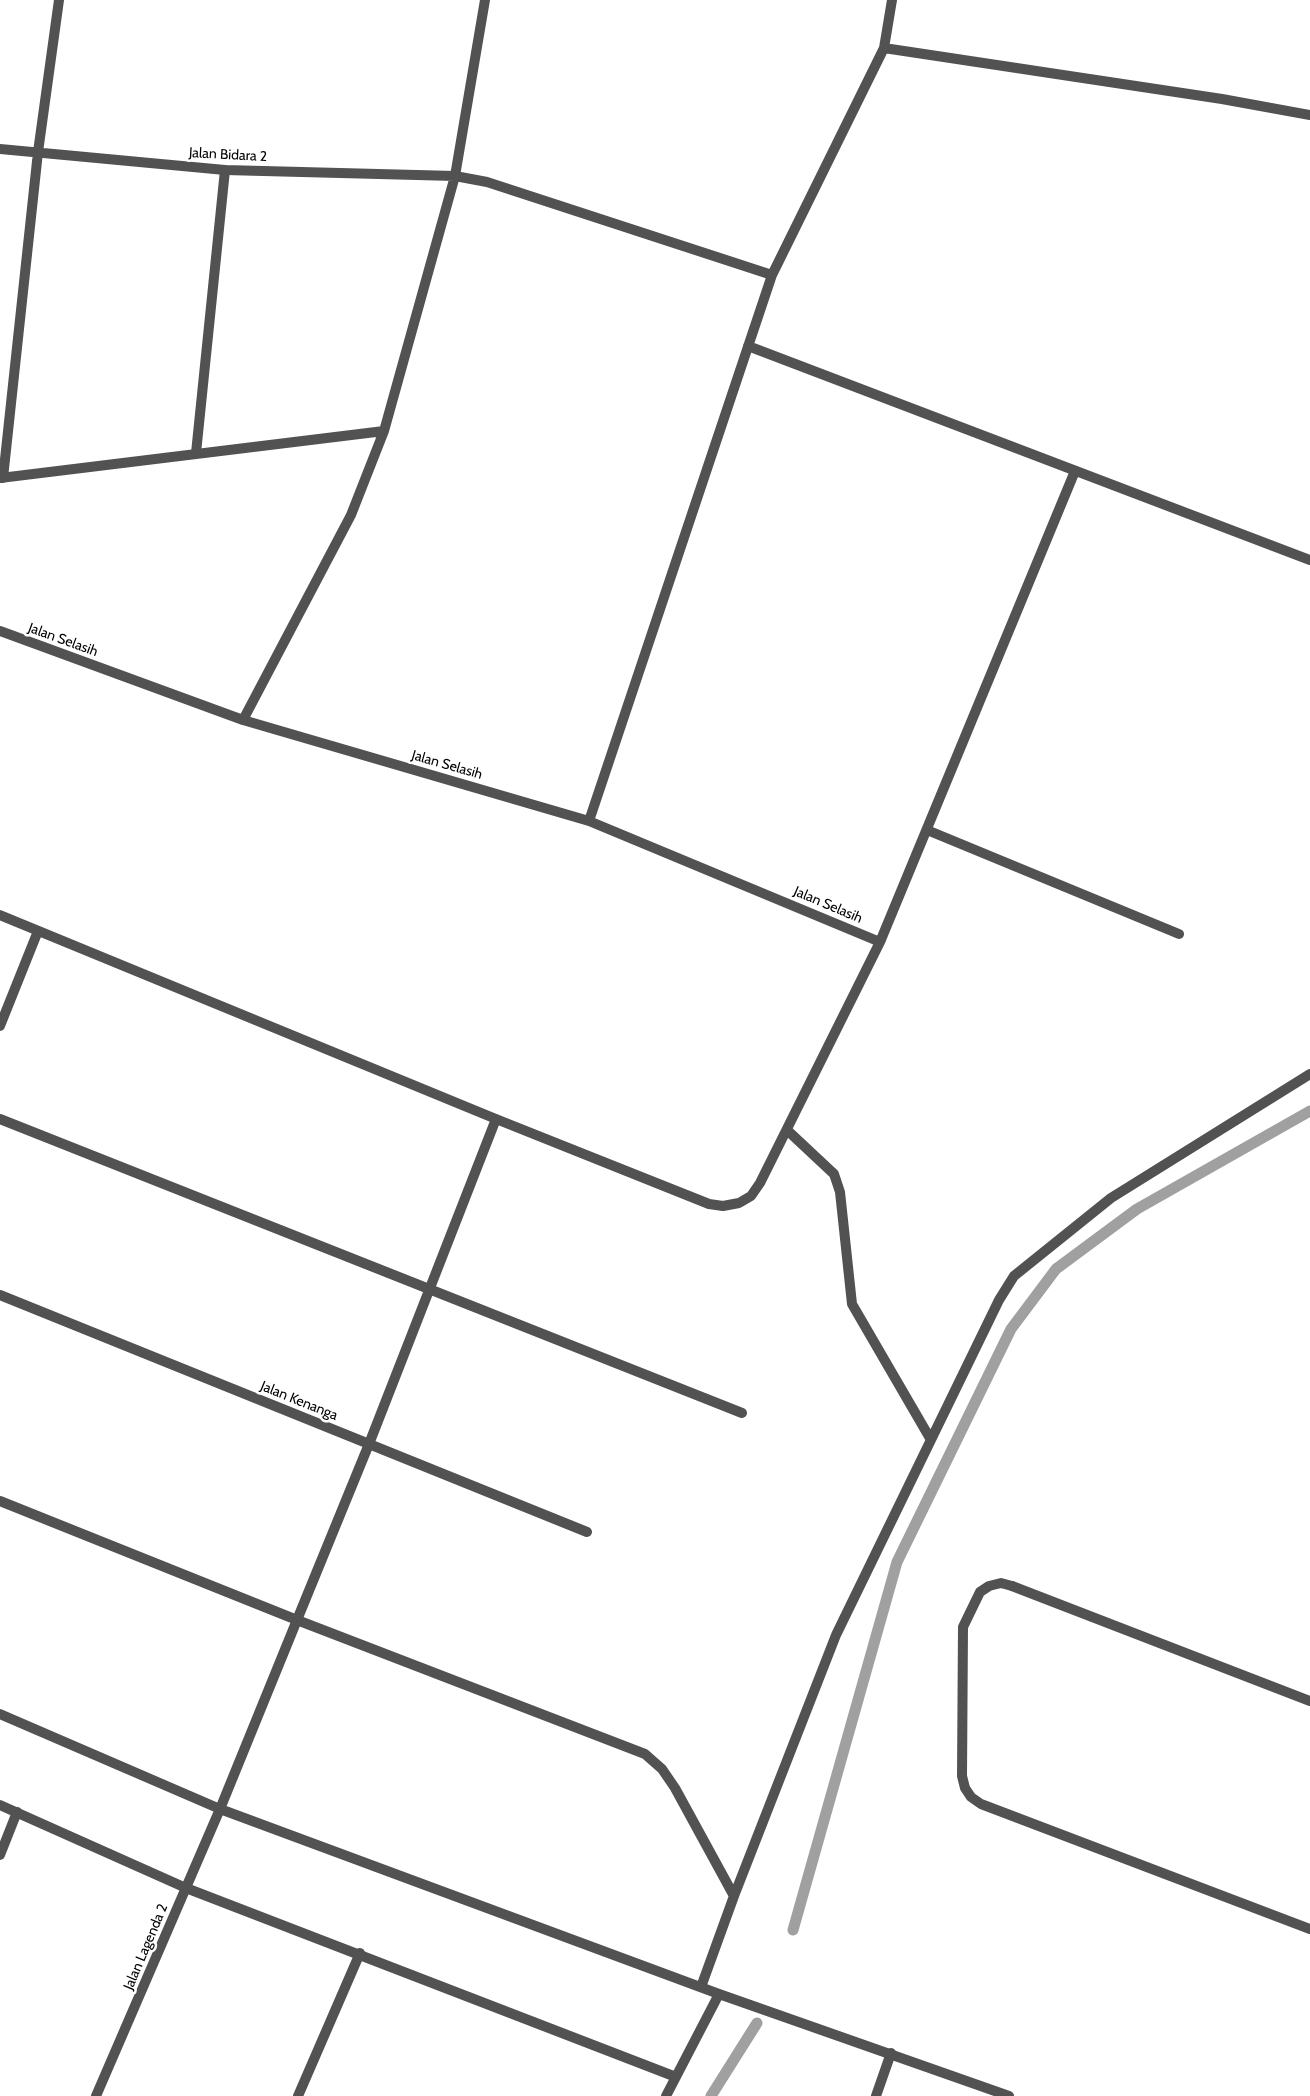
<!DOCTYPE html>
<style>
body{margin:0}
canvas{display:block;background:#fff}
</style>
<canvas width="1310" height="2096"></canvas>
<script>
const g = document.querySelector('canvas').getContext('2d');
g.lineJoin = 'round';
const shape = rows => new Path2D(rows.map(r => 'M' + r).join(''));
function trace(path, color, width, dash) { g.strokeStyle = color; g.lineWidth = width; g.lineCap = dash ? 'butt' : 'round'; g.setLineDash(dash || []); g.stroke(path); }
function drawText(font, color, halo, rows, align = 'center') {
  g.font = font + ' Cabin,sans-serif'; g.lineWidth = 5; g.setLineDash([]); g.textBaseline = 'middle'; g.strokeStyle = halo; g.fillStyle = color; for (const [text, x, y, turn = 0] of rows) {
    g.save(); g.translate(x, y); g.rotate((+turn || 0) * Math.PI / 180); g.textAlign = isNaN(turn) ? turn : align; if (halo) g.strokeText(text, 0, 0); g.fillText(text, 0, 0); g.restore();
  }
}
trace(shape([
 [793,1930,897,1562,1011,1329,1056,1269,1137,1209,1310,1111],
 [711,2096,757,2023]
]), '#a0a0a0', 11);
trace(shape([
 [196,453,225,170],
 [0,1119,742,1413],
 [787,1130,834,1174,840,1192,852,1304,931,1440],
 [0,1501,297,1620,645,1754,662,1769,675,1788,734,1896],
 [1012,1586,1001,1583,989,1586,980,1592,963,1627,962,1776,965,1788,971,1797,981,1804,1310,1929],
 [0,1855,17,1812],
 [701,1987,734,1896,836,1635,999,1300,1014,1276,1111,1198,1310,1074],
 [298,2096,360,1953],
 [876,2096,891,2053]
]), '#525252', 10);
trace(shape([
 [884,48,1222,99,1310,115],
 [0,149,225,170,455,176,487,182,772,275,884,48,892,0],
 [748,346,1310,560],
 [0,478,384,431],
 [3,478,38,152,59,0],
 [0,631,243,720,589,821,880,942],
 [243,720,351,515,384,431,455,176,485,0],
 [589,821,772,275],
 [927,830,1179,934],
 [0,915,496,1119,709,1204,723,1206,739,1203,751,1196,760,1183,880,942,1075,471],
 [0,1026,38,931],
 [0,1295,587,1532],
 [1012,1586,1310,1701],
 [0,1714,220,1809,719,1994,1009,2096],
 [0,1805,186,1888,676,2077],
 [96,2096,220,1809,297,1620,369,1444,496,1119],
 [666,2096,719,1994]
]), '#525252', 10);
drawText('14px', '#000', '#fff', [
 ["Jalan Bidara 2",228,155,3],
 ["Jalan Selasih",63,640,20],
 ["Jalan Selasih",447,765,16],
 ["Jalan Selasih",828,905,23],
 ["Jalan Kenanga",299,1401,22],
 ["Jalan Lagenda 2",146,1947,-67]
]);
</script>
